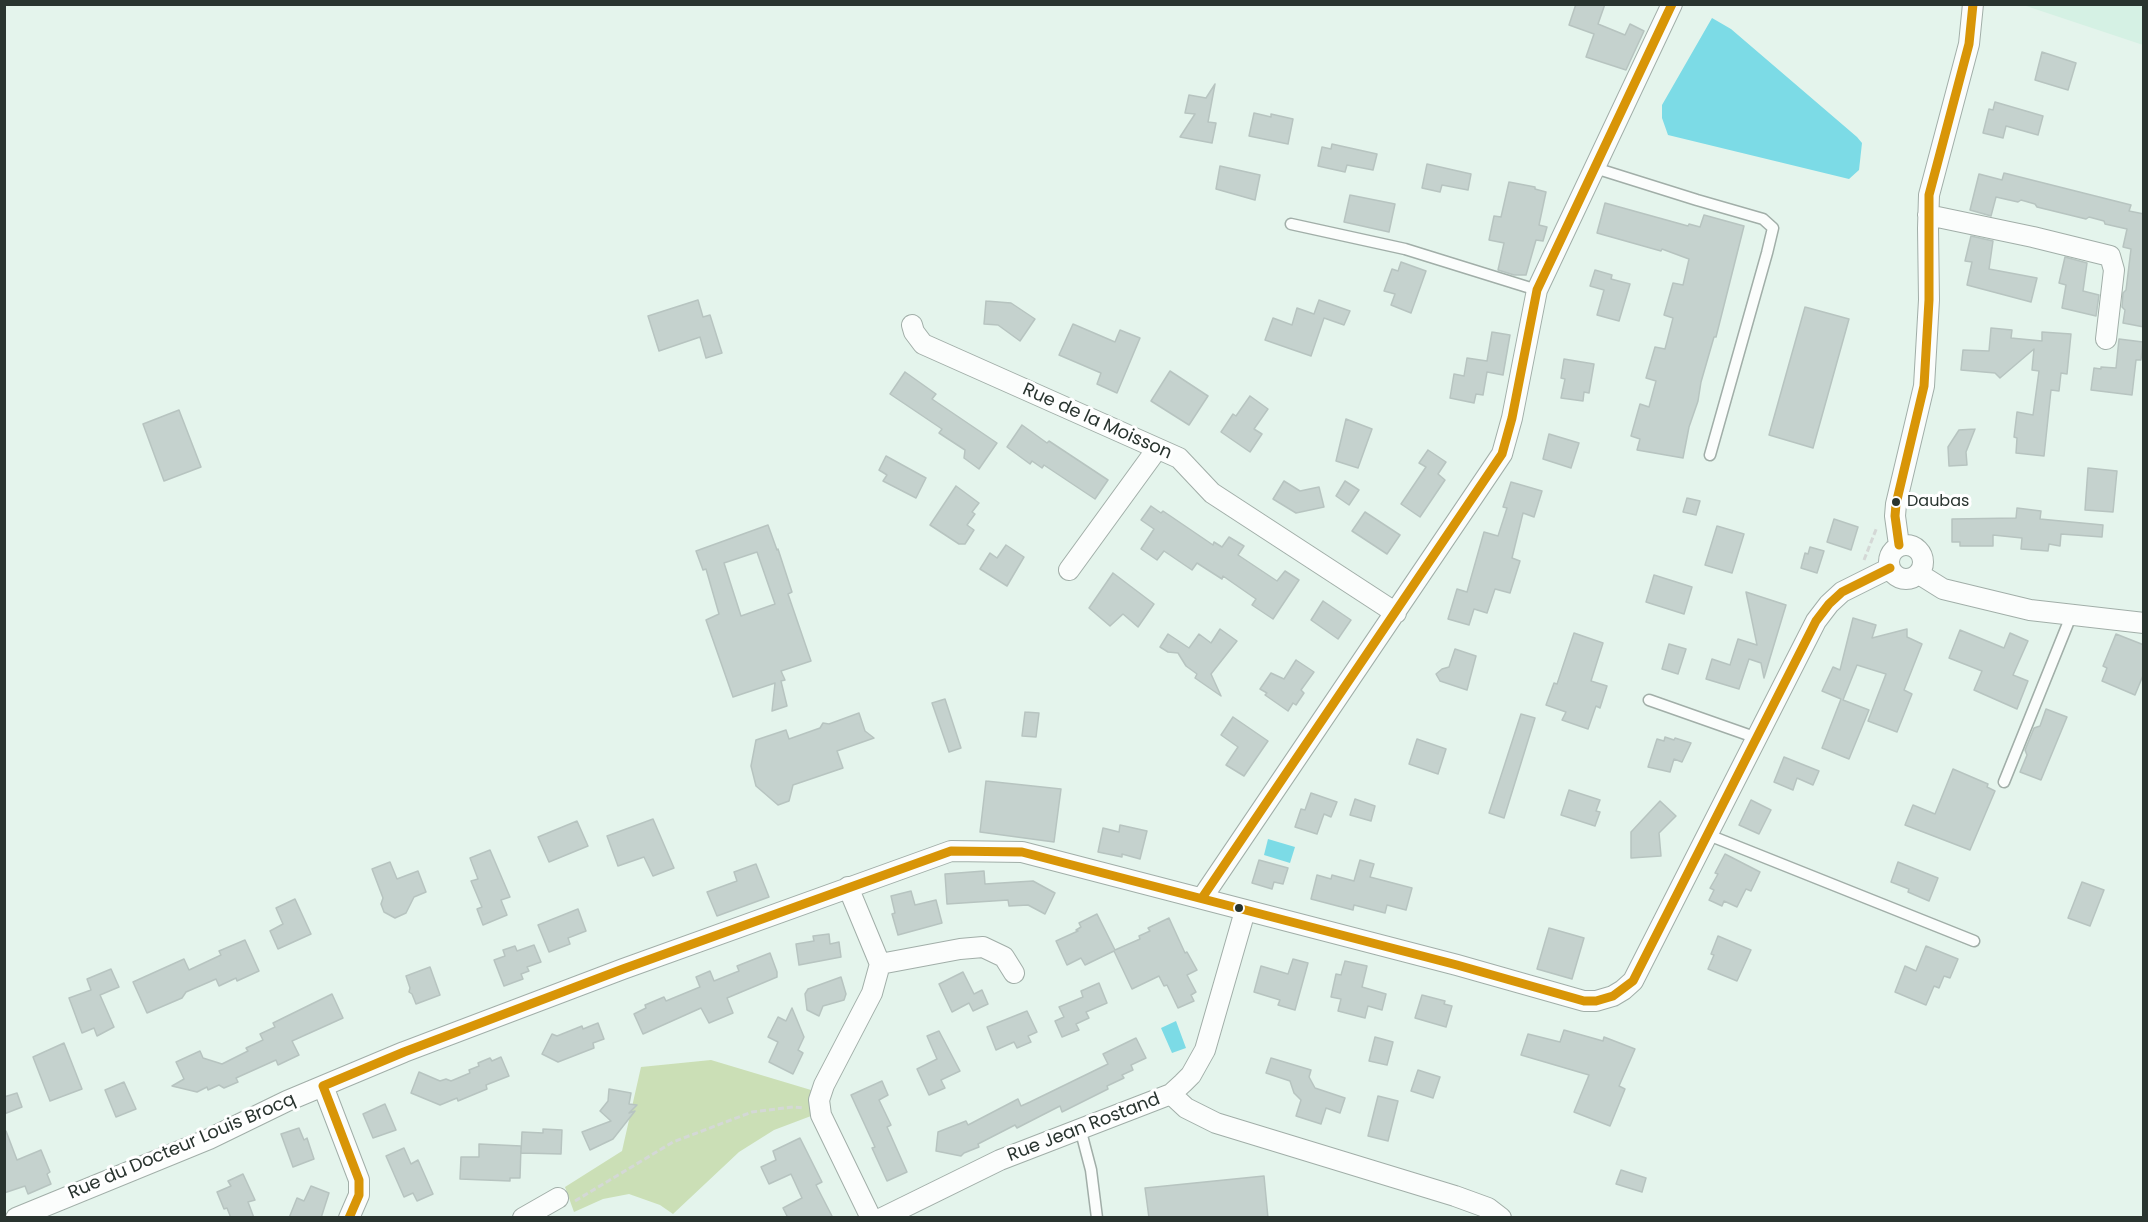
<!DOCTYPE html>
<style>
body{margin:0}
#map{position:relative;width:2148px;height:1222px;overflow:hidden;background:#e4f4ec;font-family:Poppins,sans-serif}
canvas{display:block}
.frame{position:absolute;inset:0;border:6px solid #29342f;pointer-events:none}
</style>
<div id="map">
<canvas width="2148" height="1222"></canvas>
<div class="frame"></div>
</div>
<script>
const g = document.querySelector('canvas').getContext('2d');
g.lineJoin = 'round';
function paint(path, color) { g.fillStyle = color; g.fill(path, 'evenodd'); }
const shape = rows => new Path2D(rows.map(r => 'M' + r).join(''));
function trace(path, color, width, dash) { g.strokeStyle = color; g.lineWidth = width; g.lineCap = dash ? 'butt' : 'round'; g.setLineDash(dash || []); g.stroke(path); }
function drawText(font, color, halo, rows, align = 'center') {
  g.font = font + ' Poppins,sans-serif'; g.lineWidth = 6; g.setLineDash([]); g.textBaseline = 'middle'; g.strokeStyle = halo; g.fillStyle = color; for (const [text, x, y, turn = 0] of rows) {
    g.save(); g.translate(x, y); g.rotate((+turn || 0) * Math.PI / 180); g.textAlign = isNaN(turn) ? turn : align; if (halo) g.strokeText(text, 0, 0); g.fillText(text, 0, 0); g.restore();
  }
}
paint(shape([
 [2023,5,2143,5,2143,45]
]), '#d5f1e4');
paint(shape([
 [711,1060,811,1090,811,1116,774,1130,739,1152,673,1214,660,1205,629,1194,603,1199,574,1212,565,1187,622,1151,641,1067]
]), '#cbdfb6');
paint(shape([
 [1712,18,1731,29,1857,137,1862,143,1859,170,1849,179,1668,135,1662,118,1662,105],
 [1268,839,1295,847,1290,863,1264,855],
 [1176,1021,1186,1048,1172,1053,1161,1028]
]), '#7cdbe6');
const building = shape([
 [1576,4,1605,4,1598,24,1625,35,1630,24,1644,31,1626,70,1586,57,1594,34,1569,25,1576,4],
 [2042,52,2076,63,2068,90,2035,80,2042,52],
 [1215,84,1208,122,1216,123,1212,143,1180,137,1195,114,1185,113,1189,95,1206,98,1215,84],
 [1995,102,2043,116,2038,135,2006,126,2003,138,1983,133,1989,109,1993,110,1995,102],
 [1254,113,1271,117,1271,114,1293,119,1288,144,1249,136,1254,113],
 [1332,144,1377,154,1373,170,1347,165,1345,172,1318,166,1322,147,1331,149,1332,144],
 [1427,164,1471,174,1468,190,1442,185,1440,192,1422,188,1427,164],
 [1220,166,1260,175,1255,200,1216,189,1220,166],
 [2004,173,2131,205,2129,211,2144,214,2144,327,2123,323,2125,310,2122,307,2123,293,2126,290,2131,249,2123,247,2127,229,2105,224,2104,221,2089,217,2086,219,2037,207,2035,204,2021,200,2018,202,1996,197,1991,216,1970,210,1979,174,2002,180,2004,173],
 [1509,182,1535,187,1535,189,1546,192,1539,225,1547,227,1543,241,1536,240,1526,275,1514,275,1498,270,1504,243,1489,240,1494,216,1501,217,1509,182],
 [1350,195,1395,204,1389,232,1344,222,1350,195],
 [1605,203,1688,226,1689,224,1700,227,1704,215,1744,226,1716,337,1714,337,1701,382,1698,401,1689,427,1683,458,1637,450,1640,439,1631,436,1640,404,1649,407,1656,381,1646,378,1655,347,1665,349,1673,318,1664,315,1673,283,1683,285,1689,259,1662,249,1661,251,1597,233,1605,203],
 [1971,236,1993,241,1989,269,2037,278,2031,302,1967,285,1972,262,1965,261,1971,236],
 [2065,257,2087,263,2083,291,2099,295,2096,316,2062,308,2066,285,2059,283,2065,257],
 [1401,262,1426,271,1411,313,1391,305,1395,294,1384,291,1392,269,1398,271,1401,262],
 [1595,270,1612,275,1611,279,1630,284,1619,321,1597,315,1604,290,1590,286,1595,270],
 [698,300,703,317,710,315,722,353,706,358,700,337,659,351,648,316,698,300],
 [1319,300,1350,311,1344,325,1324,318,1311,356,1265,340,1273,318,1292,325,1297,308,1314,314,1319,300],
 [986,301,1011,303,1035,319,1020,341,998,325,984,324,986,301],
 [1805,307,1849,319,1813,448,1769,435,1805,307],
 [1073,324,1115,342,1120,330,1140,338,1117,393,1097,384,1101,373,1059,355,1073,324],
 [1991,328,2012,330,2011,338,2042,341,2042,332,2071,334,2067,374,2061,373,2059,391,2051,390,2044,456,2016,453,2017,438,2014,437,2017,412,2033,415,2039,371,2032,370,2034,349,2000,378,1995,373,1961,370,1963,350,1989,351,1991,328],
 [1492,332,1510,335,1503,375,1487,372,1483,395,1476,394,1474,403,1450,398,1454,374,1464,376,1467,358,1487,361,1492,332],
 [2119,339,2143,342,2141,360,2136,360,2132,395,2091,390,2094,368,2101,369,2101,367,2116,368,2119,339],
 [1564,359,1594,364,1589,393,1584,392,1583,401,1561,398,1565,379,1561,378,1564,359],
 [1170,371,1208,396,1189,425,1151,401,1170,371],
 [905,372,936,394,932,399,997,443,979,469,964,458,965,450,939,433,942,429,890,394,905,372],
 [1250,396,1268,409,1254,429,1262,434,1250,452,1221,432,1233,414,1236,416,1250,396],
 [179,410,201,467,164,481,143,424,179,410],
 [1346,419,1372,429,1358,468,1336,461,1346,419],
 [1022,425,1047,443,1049,441,1108,480,1095,499,1044,465,1042,468,1032,461,1030,464,1007,447,1022,425],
 [1975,429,1966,452,1967,465,1949,466,1948,447,1959,430,1975,429],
 [1549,434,1579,443,1571,468,1543,459,1549,434],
 [1428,450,1446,462,1438,474,1445,480,1420,517,1401,504,1426,467,1419,463,1428,450],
 [886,456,926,478,916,498,883,481,887,475,879,470,886,456],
 [2088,468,2117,471,2113,512,2085,510,2088,468],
 [1284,481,1300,491,1319,487,1324,507,1296,513,1273,499,1284,481],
 [1345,481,1359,490,1349,505,1336,496,1345,481],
 [1511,482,1542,491,1534,517,1523,513,1512,558,1520,561,1510,593,1495,589,1487,613,1474,609,1469,625,1448,619,1457,589,1467,592,1484,532,1498,536,1507,508,1503,507,1511,482],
 [956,486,979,503,972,512,975,514,967,525,974,530,965,544,959,544,930,525,956,486],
 [1687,498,1700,501,1696,515,1683,512,1687,498],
 [1151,506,1161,513,1163,511,1213,545,1214,542,1222,547,1229,537,1244,546,1238,555,1277,581,1285,571,1299,580,1273,619,1252,605,1256,599,1223,576,1222,579,1197,563,1192,570,1164,551,1157,560,1141,549,1154,529,1141,520,1151,506],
 [2017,508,2041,511,2040,519,2103,525,2102,537,2061,534,2060,546,2049,544,2048,551,2021,549,2022,538,1993,535,1993,546,1960,546,1960,542,1952,542,1952,519,2016,518,2017,508],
 [1365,512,1400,535,1387,554,1352,531,1365,512],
 [1834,519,1858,527,1851,550,1827,542,1834,519],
 [768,525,777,550,778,549,792,592,788,594,811,661,781,671,785,680,781,681,787,706,772,711,775,683,733,697,706,620,719,614,706,569,703,570,696,551,768,525],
 [757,552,775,604,741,616,724,563,757,552],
 [1717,526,1744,534,1732,573,1705,565,1717,526],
 [1006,545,1024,557,1007,586,980,569,990,553,997,558,1006,545],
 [1810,547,1824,551,1817,573,1801,568,1805,553,1808,554,1810,547],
 [1113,573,1154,604,1138,627,1123,614,1110,626,1089,608,1113,573],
 [1654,575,1692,587,1684,614,1646,602,1654,575],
 [1746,592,1786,605,1764,678,1761,663,1749,659,1739,689,1706,679,1712,659,1730,665,1738,639,1757,645,1746,592],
 [1323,601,1351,620,1338,639,1311,620,1323,601],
 [1853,618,1876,625,1872,638,1907,629,1907,637,1922,644,1904,690,1912,694,1897,732,1868,721,1886,674,1857,665,1843,700,1869,710,1849,759,1822,748,1841,699,1822,691,1833,667,1840,670,1853,618],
 [1220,629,1237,641,1211,674,1221,696,1195,678,1197,674,1186,666,1178,653,1168,652,1160,647,1168,634,1189,648,1199,634,1211,643,1220,629],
 [1960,630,2004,648,2010,633,2028,641,2013,675,2028,681,2017,709,1974,690,1982,671,1949,658,1960,630],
 [1574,633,1603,643,1591,681,1607,686,1600,708,1596,706,1588,729,1562,720,1566,712,1546,705,1554,683,1557,684,1574,633],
 [2116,634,2144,645,2144,673,2135,695,2102,681,2107,668,2103,666,2116,634],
 [1669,644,1686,649,1678,674,1662,669,1669,644],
 [1455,649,1476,656,1467,690,1440,681,1436,674,1442,669,1449,667,1455,649],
 [1296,660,1314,672,1301,690,1304,693,1296,705,1293,703,1288,711,1265,695,1267,693,1260,689,1271,673,1284,679,1296,660],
 [945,699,961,748,949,752,932,703,945,699],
 [2046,709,2067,717,2041,780,2020,772,2027,755,2025,750,2034,728,2040,726,2046,709],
 [1025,712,1039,713,1036,737,1022,736,1025,712],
 [859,713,865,731,874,738,837,751,843,768,793,785,789,801,778,805,756,786,751,766,756,740,786,730,789,739,820,728,823,723,829,724,859,713],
 [1521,714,1535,718,1504,818,1489,813,1521,714],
 [1233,717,1268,741,1244,776,1226,765,1238,747,1221,735,1233,717],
 [1665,737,1674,740,1675,738,1691,743,1682,762,1674,759,1670,772,1648,767,1657,739,1664,741,1665,737],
 [1417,739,1446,749,1438,774,1409,764,1417,739],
 [1784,757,1819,771,1813,785,1797,778,1793,790,1774,782,1784,757],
 [1953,769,1988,784,1987,787,1995,791,1970,850,1905,825,1913,805,1935,814,1953,769],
 [986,781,1061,789,1054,842,980,832,986,781],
 [1569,790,1600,800,1596,811,1600,812,1595,826,1561,815,1569,790],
 [1311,793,1337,802,1331,817,1324,814,1317,834,1295,827,1301,809,1305,810,1311,793],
 [1355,799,1375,806,1371,821,1350,815,1355,799],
 [1751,800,1771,810,1759,834,1739,825,1751,800],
 [1660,801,1676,816,1659,833,1661,856,1631,858,1631,832,1660,801],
 [653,819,674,868,653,876,644,857,618,866,607,836,653,819],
 [577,821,588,846,549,862,538,837,577,821],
 [1120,825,1147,831,1140,859,1122,854,1122,857,1098,852,1103,828,1119,832,1120,825],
 [490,850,510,897,501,900,507,915,483,925,477,909,482,907,471,881,478,879,470,858,490,850],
 [1725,854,1760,872,1751,891,1746,889,1737,907,1724,901,1722,906,1709,900,1714,890,1710,888,1718,874,1715,873,1725,854],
 [1259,860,1288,868,1283,884,1274,882,1272,889,1252,883,1259,860],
 [1360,860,1374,864,1370,877,1412,888,1406,910,1387,905,1385,913,1354,905,1353,910,1311,899,1317,875,1331,879,1332,875,1354,881,1360,860],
 [390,862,397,879,418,871,426,892,414,897,406,913,395,918,384,912,381,904,383,898,372,869,390,862],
 [1898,862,1938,878,1929,901,1908,892,1909,889,1891,882,1898,862],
 [756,864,769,897,717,916,707,892,737,881,734,872,756,864],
 [984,871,985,884,1033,881,1055,893,1045,914,1028,905,1009,906,1008,900,947,904,945,874,984,871],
 [2082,882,2104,890,2090,926,2068,918,2082,882],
 [911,891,915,905,936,900,942,923,898,935,892,914,895,913,891,896,911,891],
 [295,899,311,934,278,949,270,931,283,924,276,908,295,899],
 [578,909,586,931,568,938,570,944,549,952,538,925,578,909],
 [1097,914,1115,950,1140,939,1139,936,1150,931,1148,928,1169,918,1185,953,1187,952,1197,970,1187,975,1196,992,1191,995,1194,1001,1178,1008,1167,985,1164,986,1159,976,1132,989,1114,951,1085,965,1081,958,1067,965,1056,941,1078,931,1076,930,1081,927,1079,923,1097,914],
 [1549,928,1584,938,1572,979,1537,969,1549,928],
 [829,934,830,944,839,942,841,957,799,965,796,944,814,941,813,936,829,934],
 [1718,936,1751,950,1737,981,1708,969,1714,955,1711,954,1718,936],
 [245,940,259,971,237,981,236,978,219,986,216,979,186,992,182,998,147,1013,133,982,184,959,189,970,221,955,219,951,245,940],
 [534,945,541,962,527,967,529,971,521,974,523,979,504,986,494,960,505,956,503,950,515,946,517,951,534,945],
 [1926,946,1958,959,1950,978,1944,976,1939,988,1934,986,1926,1005,1895,992,1905,966,1916,971,1926,946],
 [770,953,777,972,777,977,727,998,733,1013,709,1023,701,1008,643,1034,634,1014,646,1008,645,1005,664,997,666,1001,700,987,696,977,710,971,714,981,739,971,737,966,770,953],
 [1293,959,1308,963,1295,1010,1278,1005,1280,1000,1254,992,1261,966,1288,974,1293,959],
 [1345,961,1367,966,1362,987,1386,994,1382,1010,1368,1006,1365,1018,1338,1011,1341,999,1331,997,1336,974,1341,975,1345,961],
 [430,967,440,995,416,1004,412,994,409,992,410,988,406,976,430,967],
 [111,969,119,987,100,995,114,1027,97,1036,94,1028,82,1033,69,998,91,990,87,979,111,969],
 [963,972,974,994,982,990,988,1004,973,1011,969,1003,952,1012,939,984,963,972],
 [841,977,846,994,844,1000,823,1006,819,1016,807,1010,805,994,808,989,841,977],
 [1099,983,1107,1003,1086,1012,1089,1018,1076,1024,1079,1030,1062,1037,1055,1021,1064,1017,1059,1007,1083,997,1081,991,1099,983],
 [332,994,343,1018,292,1041,299,1055,278,1065,276,1060,236,1078,238,1082,224,1088,219,1085,208,1090,207,1087,197,1092,172,1086,184,1079,176,1062,200,1051,203,1058,222,1064,248,1051,246,1048,263,1040,260,1034,275,1027,273,1023,332,994],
 [1422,995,1445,1001,1444,1004,1452,1006,1446,1027,1415,1018,1422,995],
 [792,1008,804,1037,798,1050,803,1053,793,1074,769,1062,778,1042,768,1037,778,1017,786,1021,792,1008],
 [1027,1011,1037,1032,1028,1036,1031,1042,1017,1048,1014,1042,996,1050,987,1027,1027,1011],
 [598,1023,604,1039,593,1043,594,1048,558,1062,542,1054,552,1034,557,1036,582,1026,583,1029,598,1023],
 [1564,1030,1603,1041,1604,1037,1635,1049,1619,1086,1625,1089,1610,1126,1574,1112,1589,1075,1521,1055,1528,1034,1560,1042,1564,1030],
 [939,1031,960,1071,941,1080,945,1088,929,1095,917,1069,937,1059,927,1036,939,1031],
 [1375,1037,1393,1042,1387,1065,1369,1061,1375,1037],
 [1136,1038,1146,1058,1131,1065,1133,1070,1122,1075,1124,1078,1107,1086,1108,1089,1062,1112,1060,1106,1017,1128,1015,1125,978,1144,979,1147,964,1153,961,1156,936,1151,938,1132,966,1121,968,1125,1018,1099,1021,1106,1030,1102,1108,1064,1103,1054,1136,1038],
 [64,1043,82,1089,50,1101,33,1057,64,1043],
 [501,1057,509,1076,486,1085,487,1089,458,1101,457,1098,440,1105,411,1093,419,1072,440,1081,446,1079,451,1081,470,1073,469,1070,479,1066,478,1063,490,1058,492,1061,501,1057],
 [1271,1058,1311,1070,1309,1077,1315,1088,1345,1098,1340,1113,1326,1108,1321,1124,1296,1116,1301,1100,1294,1093,1290,1081,1266,1073,1271,1058],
 [1418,1070,1440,1077,1433,1098,1411,1091,1418,1070],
 [882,1081,888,1095,879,1100,891,1125,887,1127,907,1172,887,1181,872,1148,875,1147,851,1095,882,1081],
 [124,1082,136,1109,116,1117,105,1090,124,1082],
 [609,1089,631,1093,629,1104,637,1105,629,1113,635,1111,613,1139,590,1150,582,1132,611,1121,600,1111,608,1101,609,1089],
 [17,1093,22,1107,4,1114,4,1097,17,1093],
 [1378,1096,1398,1101,1388,1141,1368,1136,1378,1096],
 [385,1104,396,1130,373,1138,363,1114,385,1104],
 [299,1128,304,1140,307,1138,314,1159,293,1167,281,1134,299,1128],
 [543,1129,562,1130,561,1154,521,1153,522,1132,543,1133,543,1129],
 [4,1131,6,1131,17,1160,41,1150,50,1172,47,1174,51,1184,28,1194,25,1186,4,1193,4,1131],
 [800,1138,822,1182,816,1185,833,1218,788,1218,783,1208,802,1198,791,1174,769,1184,761,1167,776,1160,773,1151,800,1138],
 [479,1144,521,1146,520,1178,510,1178,510,1181,460,1179,461,1157,479,1157,479,1144],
 [404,1148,411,1164,418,1160,433,1194,417,1201,413,1193,404,1197,386,1156,404,1148],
 [1621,1170,1646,1178,1642,1192,1616,1184,1621,1170],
 [243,1174,255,1200,248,1202,254,1218,231,1218,227,1208,224,1209,217,1192,231,1186,228,1181,243,1174],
 [1264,1176,1268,1218,1149,1218,1145,1188,1264,1176],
 [311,1186,329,1193,321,1218,289,1218,297,1198,304,1201,311,1186]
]);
paint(building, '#c5d2ce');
trace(building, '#b7c4c0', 1.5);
const service = shape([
 [1595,168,1697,200,1763,219,1773,228,1767,253,1710,455],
 [1291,224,1405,249,1537,290],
 [1649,700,1757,738],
 [2004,782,2071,616],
 [1706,834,1974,941],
 [1080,1128,1091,1170,1097,1218]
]);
const minor = shape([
 [1928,215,2033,237,2110,256,2114,270,2106,339],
 [912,325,914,332,923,344,1179,458,1212,493,1396,613],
 '1889 562a17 17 0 1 1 34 0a17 17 0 1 1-34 0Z',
 [1899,545,1895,516,1896,504,1924,386,1929,300,1928,228,1929,195,1969,44,1973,4],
 [1069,570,1157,449],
 [1919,574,1943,589,2030,610,2144,623],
 [848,887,880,964,872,993,824,1085,819,1100,821,1115,871,1218],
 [1202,898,1502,454,1512,418,1537,290,1672,4],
 [880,964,960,949,983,947,1004,957,1014,973],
 [323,1086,359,1180,359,1195,349,1218],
 [1171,1094,1186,1108,1216,1123,1455,1196,1488,1208,1501,1218],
 [16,1218,209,1139,287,1101,404,1052,623,969,951,851,1022,852,1457,965,1584,1001,1596,1001,1613,996,1623,990,1633,981,1816,621,1829,604,1842,592,1890,568],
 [523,1218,558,1198],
 [882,1218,1000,1160,1171,1094,1183,1083,1191,1075,1205,1050,1245,911]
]);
trace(service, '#a1aea8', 13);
trace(minor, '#a1aea8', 22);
trace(shape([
 [1864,560,1877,527],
 [575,1201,673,1142,752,1112,793,1107,804,1108]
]), '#d4d8d6', 3, [6, 3]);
trace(service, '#fbfdfc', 10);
trace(minor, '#fbfdfc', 20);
trace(shape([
 [1899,545,1895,516,1896,504,1924,386,1929,300,1929,195,1969,44,1973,4],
 [1202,898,1502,454,1512,418,1537,290,1672,4],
 [323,1086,404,1052,623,969,951,851,1022,852,1457,965,1584,1001,1596,1001,1613,996,1633,981,1816,621,1829,604,1842,592,1890,568],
 [323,1086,359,1180,359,1195,349,1218]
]), '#d89507', 9);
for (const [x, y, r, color] of [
 [1896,502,5,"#29342f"],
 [1239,908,5,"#29342f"]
]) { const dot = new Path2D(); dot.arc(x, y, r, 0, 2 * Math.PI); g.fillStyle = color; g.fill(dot); trace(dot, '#fff', 2); }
drawText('16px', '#29342f', '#fff', [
 ["Daubas",1907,502]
], 'left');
drawText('18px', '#29342f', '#fff', [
 ["Rue de la Moisson",1097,422,24],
 ["Rue Jean Rostand",1084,1128,-21],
 ["Rue du Docteur Louis Brocq",182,1147,-23]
]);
</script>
